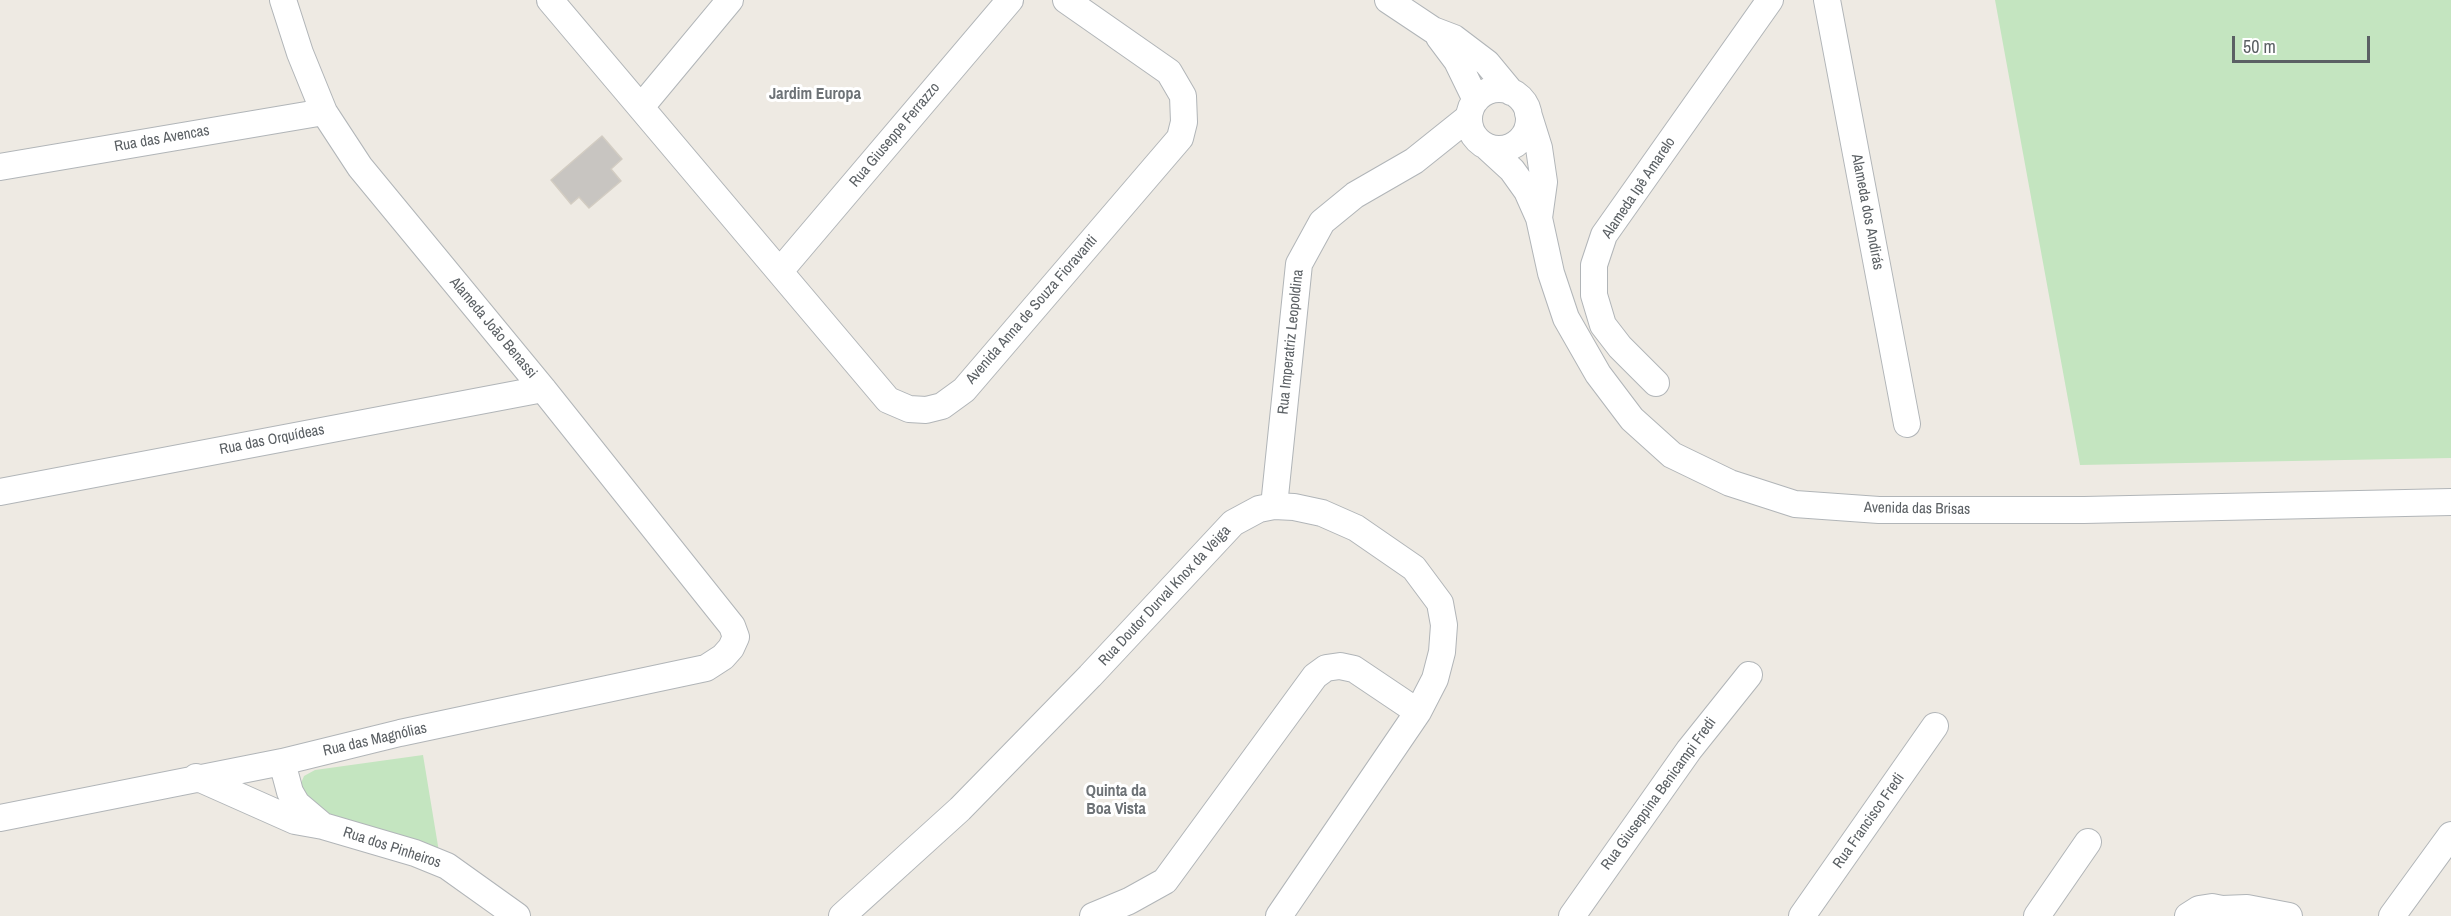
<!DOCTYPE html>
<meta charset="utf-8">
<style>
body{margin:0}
#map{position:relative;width:2451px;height:916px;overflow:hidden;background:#eeeae3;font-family:"Archivo Narrow",sans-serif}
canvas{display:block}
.scale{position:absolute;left:2232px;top:36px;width:138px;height:27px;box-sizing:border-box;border:3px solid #5b6064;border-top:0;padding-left:8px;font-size:18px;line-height:21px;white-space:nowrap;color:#5b6064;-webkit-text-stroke:4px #fff;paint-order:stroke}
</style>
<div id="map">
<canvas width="2451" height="916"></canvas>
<div class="scale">50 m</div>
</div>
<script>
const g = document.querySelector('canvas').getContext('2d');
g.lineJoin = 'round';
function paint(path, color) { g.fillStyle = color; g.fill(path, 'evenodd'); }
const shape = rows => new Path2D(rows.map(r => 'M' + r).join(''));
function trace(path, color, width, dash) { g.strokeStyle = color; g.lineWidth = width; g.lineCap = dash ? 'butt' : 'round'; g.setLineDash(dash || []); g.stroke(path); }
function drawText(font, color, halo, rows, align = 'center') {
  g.font = font + ' "Archivo Narrow",sans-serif'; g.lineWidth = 6; g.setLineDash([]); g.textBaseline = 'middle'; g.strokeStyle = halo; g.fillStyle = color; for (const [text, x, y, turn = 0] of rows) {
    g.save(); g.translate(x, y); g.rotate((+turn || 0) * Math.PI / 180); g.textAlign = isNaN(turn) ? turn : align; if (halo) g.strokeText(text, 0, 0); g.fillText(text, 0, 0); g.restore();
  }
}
paint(shape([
 [1995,0,2451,0,2451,458,2080,465],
 [423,755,439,852,331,817,304,803,299,788,304,776,315,770]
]), '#c4e5c0');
const building = shape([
 [602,136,622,159,611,169,621,181,589,208,579,197,571,204,551,180,602,136]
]);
paint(building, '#c8c5c1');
trace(building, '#d2ccc2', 1.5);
const minor = shape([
 [550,0,888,400,909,409,926,410,942,406,964,390,1180,138,1184,122,1183,96,1169,72,1066,0],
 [1388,0,1433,30,1454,38,1487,63,1511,92],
 [1827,0,1907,424],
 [1439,37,1457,61,1476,100],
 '1469 119a30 30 0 1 1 60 0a30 30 0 1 1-60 0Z',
 [641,107,730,0],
 [1528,113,1539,148,1544,182,1539,218],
 [1488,148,1512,170,1527,191,1539,218,1551,273,1566,318,1598,374,1632,419,1672,455,1730,483,1795,504,1879,510,2084,510,2451,502],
 [0,167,324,112],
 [780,271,1010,0],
 [1656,383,1620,347,1603,325,1594,295,1594,265,1604,235,1770,0],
 [0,492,543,389],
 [1274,506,1299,264,1322,222,1355,195,1414,161,1469,117],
 [282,762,290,792,297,804,323,826],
 [196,777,295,821,323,826,415,853,447,866,517,916],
 [0,818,282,762,400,733,706,668,723,657,731,648,736,637,732,626,543,389,360,167,324,112,300,53,283,0],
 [842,916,960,809,1090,676,1233,523,1259,509,1274,506,1294,507,1322,513,1356,528,1414,568,1440,603,1444,625,1442,652,1435,679,1418,712,1279,916],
 [1093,916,1129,901,1165,881,1315,676,1326,668,1340,666,1354,669,1418,712],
 [1572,916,1689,750,1749,675],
 [1802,916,1935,726],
 [2037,916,2088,842],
 [2188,916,2199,909,2212,907,2222,909,2247,908,2289,916],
 [2392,916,2451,835]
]);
trace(minor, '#b1b5b8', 28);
trace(minor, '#fff', 26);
drawText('15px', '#5b6064', '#fff', [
 ["Rua Giuseppe Ferrazzo",895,135,-50],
 ["Rua das Avencas",162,139,-10],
 ["Alameda Ipê Amarelo",1639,188,-56],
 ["Alameda dos Andirás",1867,212,79],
 ["Avenida Anna de Souza Fioravanti",1032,310,-49],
 ["Alameda João Benassi",493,328,50],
 ["Rua Imperatriz Leopoldina",1291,342,-84],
 ["Rua das Orquídeas",272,440,-11],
 ["Avenida das Brisas",1917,509,1],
 ["Rua Doutor Durval Knox da Veiga",1165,596,-47],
 ["Rua das Magnólias",375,740,-13],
 ["Rua Giuseppina Benicampi Fredi",1659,794,-54],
 ["Rua Francisco Fredi",1869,821,-55],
 ["Rua dos Pinheiros",392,848,18]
]);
drawText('bold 16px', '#6d7276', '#fff', [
 ["Jardim Europa",815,95],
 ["Quinta da",1116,792],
 ["Boa Vista",1116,810]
]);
</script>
